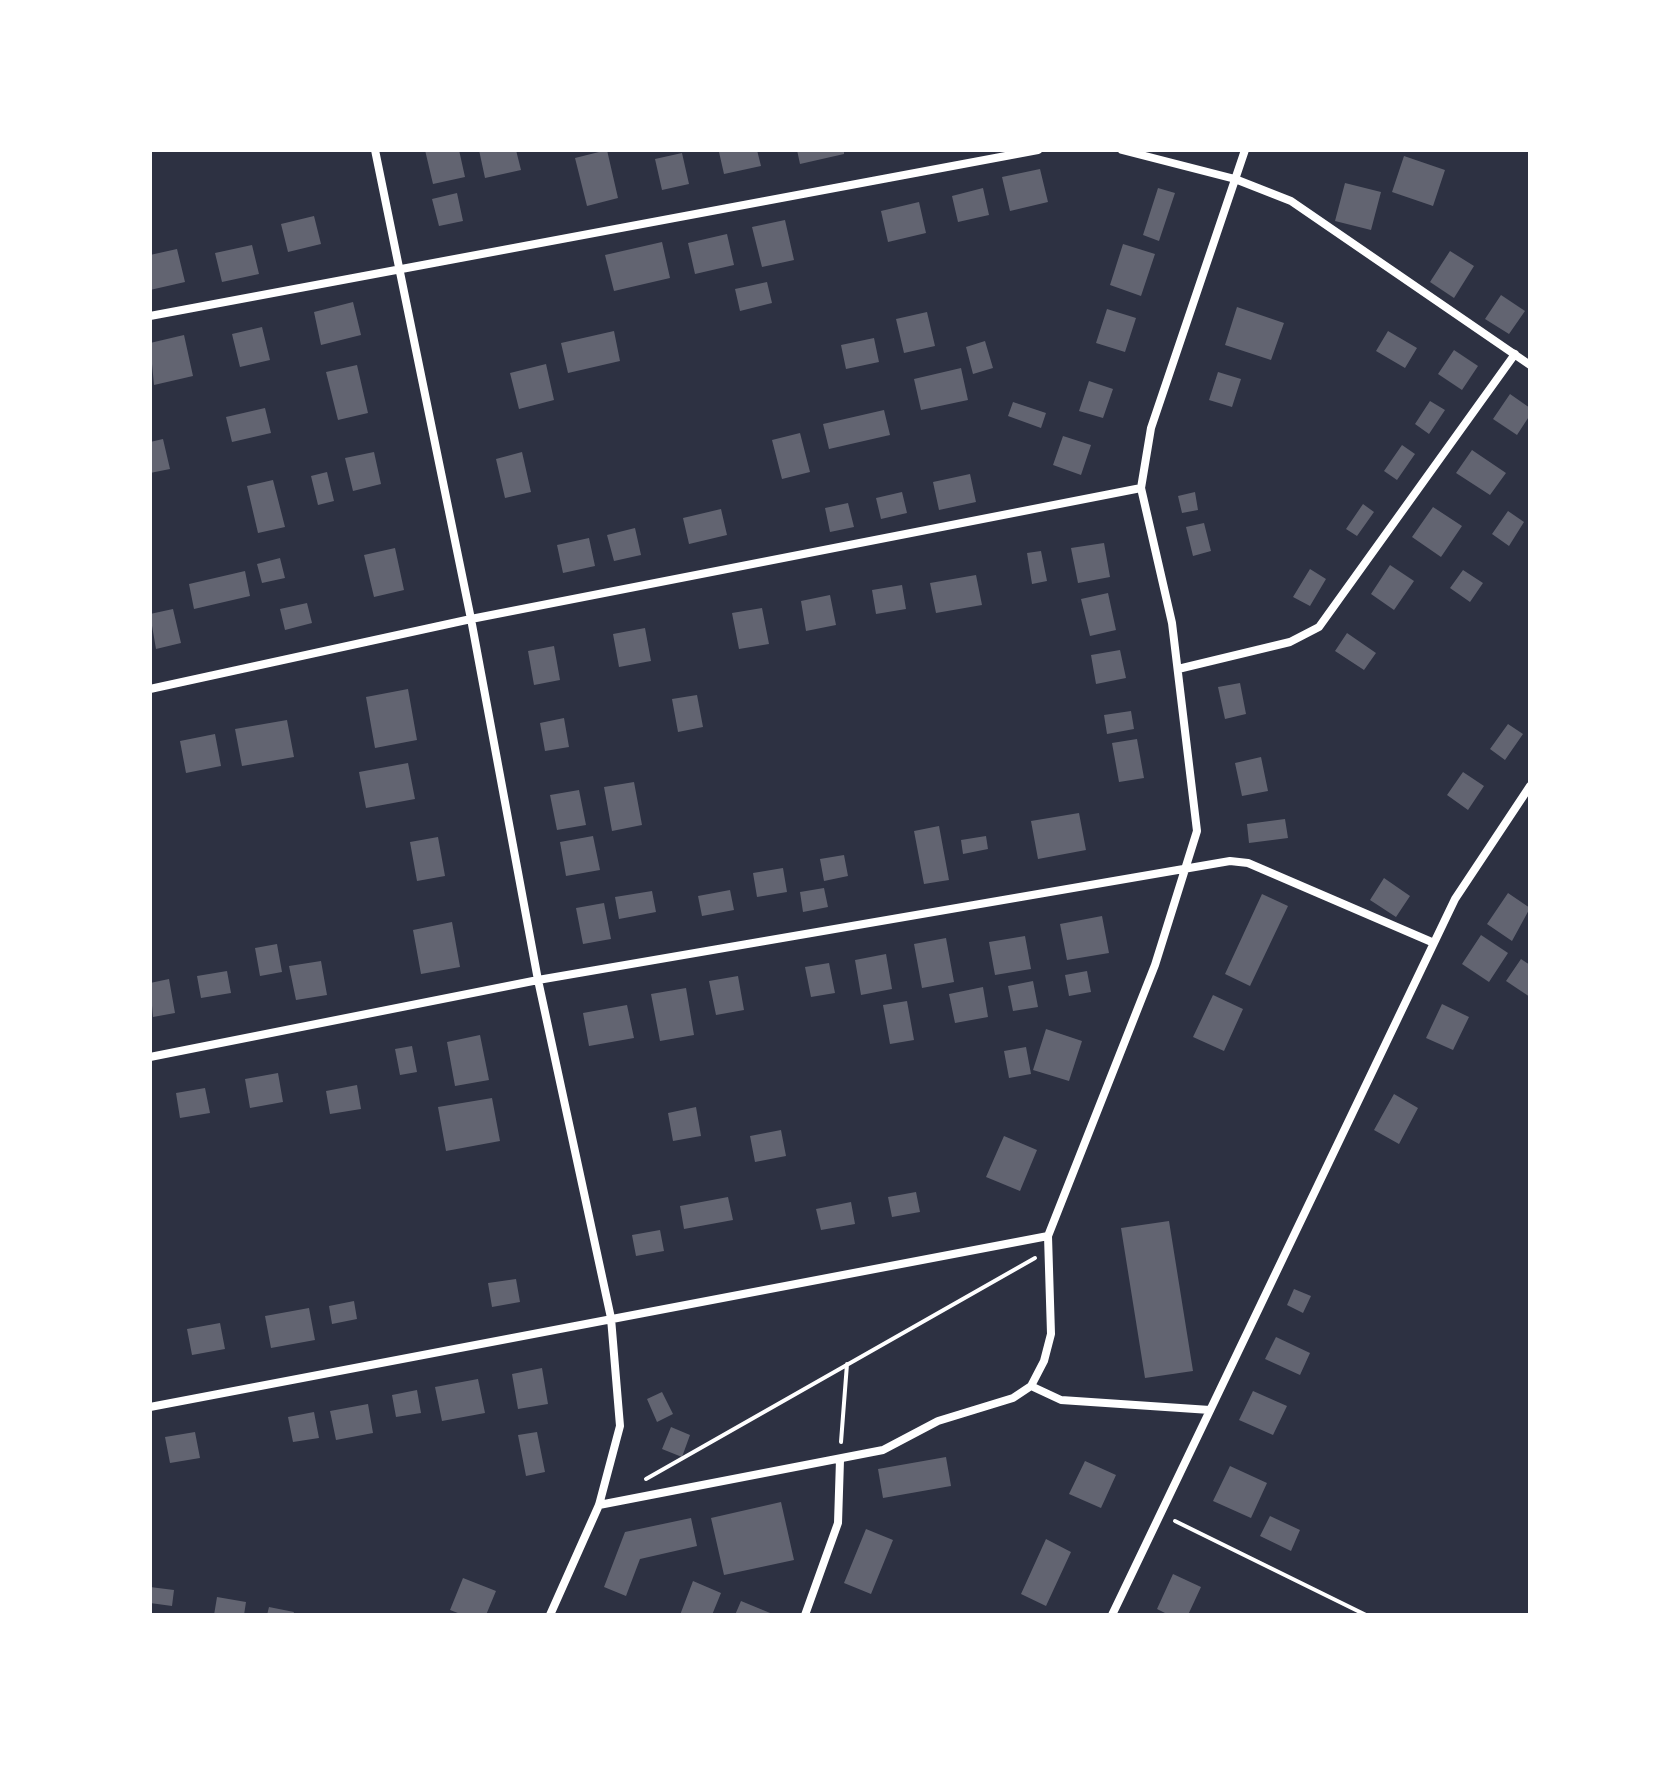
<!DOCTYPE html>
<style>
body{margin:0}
#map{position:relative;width:1680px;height:1765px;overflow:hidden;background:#2d3142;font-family:Lato,sans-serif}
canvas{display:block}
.frame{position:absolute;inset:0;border:152px solid #fff;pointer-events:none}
</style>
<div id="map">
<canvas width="1680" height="1765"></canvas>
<div class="frame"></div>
</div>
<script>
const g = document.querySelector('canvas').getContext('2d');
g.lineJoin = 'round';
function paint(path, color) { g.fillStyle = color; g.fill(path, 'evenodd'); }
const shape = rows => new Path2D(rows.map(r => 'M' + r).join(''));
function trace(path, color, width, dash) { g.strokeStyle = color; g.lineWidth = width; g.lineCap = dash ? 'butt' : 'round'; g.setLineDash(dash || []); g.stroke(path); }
paint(shape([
 [425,150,459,150,465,177,433,184],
 [479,150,516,150,521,170,485,178],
 [607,150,618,198,587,206,575,158],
 [728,150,757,150,761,166,724,174,719,152],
 [797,150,844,150,844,154,800,164],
 [682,153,689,184,662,190,655,159],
 [1404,156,1445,170,1433,206,1392,192],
 [1040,169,1048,202,1010,211,1002,177],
 [1345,183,1381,192,1371,230,1335,221],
 [983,188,989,215,958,222,952,196],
 [1158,188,1175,193,1159,241,1143,235],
 [457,193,463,221,439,226,432,199],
 [919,202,926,233,888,242,881,211],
 [314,216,321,244,288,252,281,224],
 [785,220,794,260,762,267,752,227],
 [727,234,734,265,695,274,688,243],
 [662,242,670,278,614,291,605,255],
 [1123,244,1155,254,1141,296,1110,285],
 [252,245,259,274,222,282,215,253],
 [177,249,185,282,150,290,150,255],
 [1450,251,1474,266,1454,298,1430,282],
 [767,282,772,303,740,311,735,289],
 [1501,295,1525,311,1509,334,1485,319],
 [353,302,361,335,321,345,314,312],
 [1237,307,1284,323,1271,360,1225,345],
 [1107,309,1136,318,1125,352,1096,343],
 [927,312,935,346,904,353,896,319],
 [262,327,270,360,240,367,232,334],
 [614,331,620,361,568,373,561,343],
 [1388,331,1417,348,1405,368,1376,351],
 [184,335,193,376,154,385,150,343],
 [874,338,879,362,846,369,841,345],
 [985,341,993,368,973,374,966,347],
 [1454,350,1478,366,1462,390,1438,374],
 [546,364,554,400,519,409,510,373],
 [357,365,368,413,338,420,326,372],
 [961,368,968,400,921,410,914,379],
 [1218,372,1241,379,1232,407,1209,400],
 [1089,381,1113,389,1103,418,1079,411],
 [1510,394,1530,408,1530,415,1517,435,1493,419],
 [1430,401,1445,410,1429,434,1415,424],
 [1013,402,1046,413,1041,428,1008,416],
 [265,408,271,433,232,442,226,417],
 [884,410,890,435,829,449,823,424],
 [800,433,810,472,782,479,772,440],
 [1063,436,1091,445,1081,475,1053,465],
 [163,439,170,469,150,473,150,442],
 [1402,445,1415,454,1397,480,1384,471],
 [1472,450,1506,473,1490,495,1456,473],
 [374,452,381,484,353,491,345,458],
 [522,452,531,492,505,498,496,459],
 [327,472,334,501,318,505,311,476],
 [970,474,976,502,939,510,933,482],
 [273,480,285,527,258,533,247,486],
 [902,492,907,513,881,519,876,498],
 [1195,492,1198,510,1182,513,1178,496],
 [848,503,854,527,830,532,825,508],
 [1363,504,1374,512,1357,536,1346,529],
 [1433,507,1462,526,1441,557,1412,537],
 [721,509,727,535,689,544,683,518],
 [1508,511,1524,522,1509,546,1492,534],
 [1204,523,1211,551,1193,556,1186,527],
 [635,528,641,555,614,561,607,535],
 [589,538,595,566,563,573,557,545],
 [1104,543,1110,577,1078,583,1071,548],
 [395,548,404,590,374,597,364,555],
 [1041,551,1047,581,1032,584,1027,553],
 [280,558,285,578,262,583,257,564],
 [1390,565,1414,581,1394,610,1371,594],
 [1310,569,1326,579,1310,606,1293,597],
 [1463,570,1483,583,1470,602,1450,588],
 [245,571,250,596,194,609,189,584],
 [976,575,982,605,936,613,930,583],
 [902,585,906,609,876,614,872,590],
 [1108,593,1116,630,1090,636,1081,599],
 [830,595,836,625,806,631,801,601],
 [307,603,312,623,285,630,280,609],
 [762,608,769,644,739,649,732,613],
 [173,609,181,643,156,649,150,614],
 [645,628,651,661,619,667,613,634],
 [1347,633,1376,653,1364,670,1335,651],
 [554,646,560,680,534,685,528,651],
 [1120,650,1126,678,1096,684,1091,655],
 [1240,683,1246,714,1225,719,1218,687],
 [408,689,417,740,375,748,366,697],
 [697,695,703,727,678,732,672,699],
 [1131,711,1134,729,1107,734,1104,715],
 [564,718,569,747,545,751,540,723],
 [287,720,294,757,242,766,235,729],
 [1508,724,1523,734,1505,760,1490,749],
 [215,734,221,766,186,773,180,741],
 [1137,739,1144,778,1119,782,1112,743],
 [1261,757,1268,791,1242,796,1235,763],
 [408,763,415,799,366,808,359,772],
 [1463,772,1484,786,1468,810,1447,795],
 [634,782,642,825,612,831,604,787],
 [579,790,586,825,557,830,550,795],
 [1079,813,1086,850,1038,859,1031,821],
 [1285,819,1288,838,1249,843,1247,824],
 [939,826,949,880,924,884,914,831],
 [593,836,600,870,566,876,560,842],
 [986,836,988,849,963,854,961,840],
 [438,837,445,876,417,881,410,842],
 [844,855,848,876,824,881,820,859],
 [783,868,787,892,757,897,753,873],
 [1384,878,1410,896,1396,917,1370,900],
 [824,888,828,907,803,912,800,892],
 [730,890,734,910,702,916,698,896],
 [652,891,656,912,619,919,615,897],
 [1508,893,1530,908,1512,941,1487,924],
 [1262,894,1288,906,1250,986,1225,974],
 [604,903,611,939,583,944,576,908],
 [1102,916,1109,953,1067,960,1060,924],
 [452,922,460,967,421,974,413,930],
 [1481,935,1508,953,1489,982,1462,964],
 [1025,936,1031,969,995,975,989,942],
 [946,938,954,982,922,988,914,944],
 [277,944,282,972,260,976,255,948],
 [886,954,892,989,861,995,855,960],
 [1521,959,1530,965,1530,997,1506,981],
 [321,961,327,995,296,1000,289,966],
 [829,963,835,993,811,997,805,967],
 [227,971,231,993,201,998,197,976],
 [1087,971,1091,992,1069,996,1065,975],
 [738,976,744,1010,716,1015,709,981],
 [169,979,175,1013,153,1017,150,983],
 [1033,981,1038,1007,1013,1011,1008,986],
 [983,987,988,1017,955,1023,949,994],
 [686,988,694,1035,660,1041,651,994],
 [1213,995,1243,1009,1224,1051,1193,1037],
 [907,1001,914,1040,890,1044,883,1005],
 [1442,1004,1469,1017,1453,1050,1426,1038],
 [627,1005,634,1038,589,1046,583,1013],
 [1046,1029,1082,1041,1069,1081,1033,1070],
 [480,1035,489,1080,455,1086,447,1042],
 [412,1046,417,1072,400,1075,395,1049],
 [1026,1047,1031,1074,1009,1078,1004,1051],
 [278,1073,283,1102,250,1108,245,1079],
 [357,1085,361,1109,330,1114,326,1091],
 [205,1088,210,1113,180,1118,176,1093],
 [1394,1094,1418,1108,1399,1144,1374,1130],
 [492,1098,500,1141,446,1151,438,1107],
 [696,1107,701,1136,673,1141,668,1113],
 [781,1130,786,1156,755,1162,750,1136],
 [1004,1136,1037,1150,1020,1191,986,1177],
 [916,1192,920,1212,892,1217,888,1197],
 [728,1197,733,1220,684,1229,680,1206],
 [851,1202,855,1224,821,1230,816,1209],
 [1169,1221,1193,1371,1145,1378,1121,1228],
 [660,1230,664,1251,636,1256,632,1235],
 [516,1279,520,1302,492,1307,488,1283],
 [1294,1289,1311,1296,1303,1313,1287,1305],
 [354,1301,357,1319,332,1324,329,1306],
 [309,1308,315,1340,271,1348,265,1316],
 [220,1323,225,1349,192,1355,187,1329],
 [1276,1337,1310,1353,1300,1375,1265,1359],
 [542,1368,548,1404,518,1409,512,1374],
 [478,1379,485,1413,442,1421,435,1387],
 [417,1390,421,1413,396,1417,392,1395],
 [1253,1391,1287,1406,1273,1435,1239,1420],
 [662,1392,673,1414,657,1422,647,1399],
 [368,1404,373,1433,336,1440,330,1411],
 [314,1412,319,1438,293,1442,288,1417],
 [671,1427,690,1435,682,1457,662,1449],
 [195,1432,200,1458,170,1463,165,1437],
 [537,1432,545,1472,526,1476,518,1435],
 [946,1457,951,1486,883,1498,878,1469],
 [1085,1461,1116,1475,1101,1508,1069,1494],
 [1230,1466,1267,1483,1251,1518,1213,1501],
 [781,1502,794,1560,724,1575,711,1518],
 [1270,1516,1300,1530,1291,1551,1260,1536],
 [691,1518,697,1546,640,1559,626,1596,604,1587,625,1532],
 [866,1529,893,1540,871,1594,844,1583],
 [1046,1539,1071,1552,1046,1606,1021,1594],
 [1173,1574,1201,1587,1188,1615,1169,1615,1157,1609],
 [463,1578,496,1591,486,1615,463,1615,450,1610],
 [693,1581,721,1593,712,1615,680,1615],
 [150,1587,174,1590,172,1606,150,1603],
 [217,1597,246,1602,244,1615,214,1615],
 [741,1601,775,1615,735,1615],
 [269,1607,294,1612,293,1615,267,1615]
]), '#626471');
trace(shape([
 [841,1442,847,1364],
 [646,1479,1035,1258],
 [1175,1521,1366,1615]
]), '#fff', 4);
trace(shape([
 [375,150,471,619,538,980,611,1318,620,1426,599,1505,550,1615],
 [1122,150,1235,179,1291,201,1530,365],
 [150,316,1038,150],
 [1178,669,1290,642,1319,627,1515,354],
 [150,689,471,619,1141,488],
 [150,1057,538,980,1230,861,1248,863,1434,943],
 [1031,1386,1061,1400,1210,1410],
 [150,1407,1048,1236],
 [599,1505,883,1450,938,1421,1013,1398,1031,1386,1044,1361,1051,1334,1048,1236,1155,965,1197,831,1172,623,1141,488,1151,428,1245,150],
 [805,1615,838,1523,840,1460],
 [1112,1615,1455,899,1530,786]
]), '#fff', 8);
</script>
